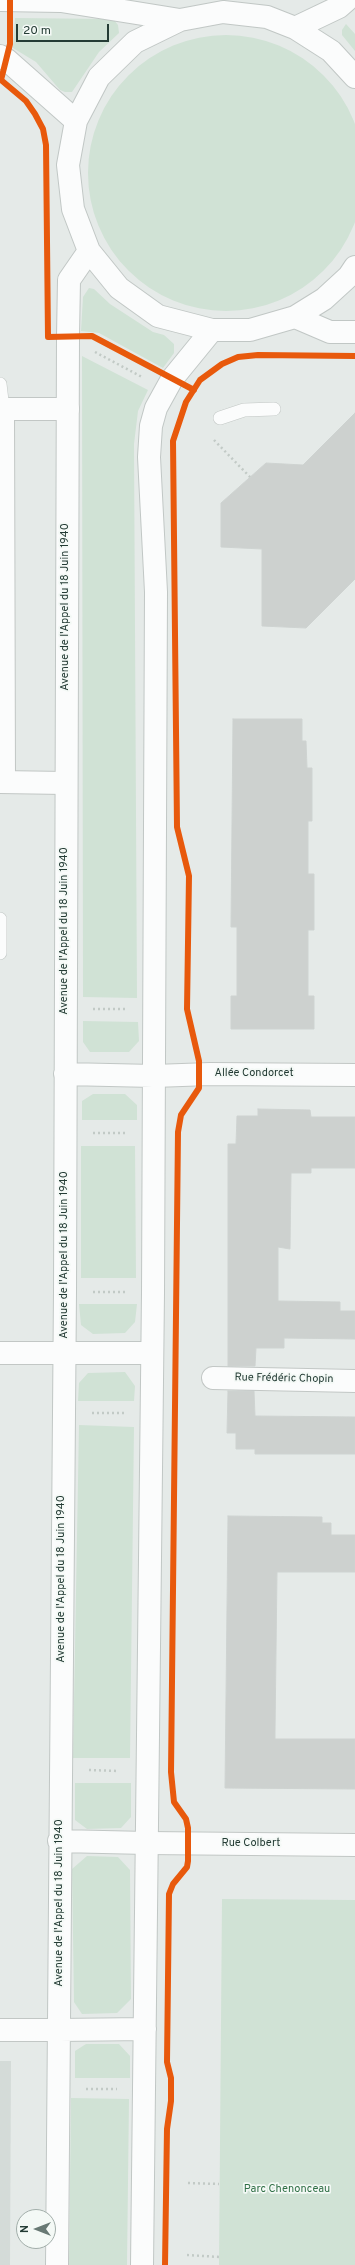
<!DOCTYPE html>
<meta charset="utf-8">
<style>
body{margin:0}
#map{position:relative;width:355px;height:2265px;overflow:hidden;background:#e5eae8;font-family:Overpass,sans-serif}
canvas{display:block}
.north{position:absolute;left:16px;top:2209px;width:40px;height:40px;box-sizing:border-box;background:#f4f9f6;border:1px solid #a1ada9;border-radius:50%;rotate:270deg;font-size:11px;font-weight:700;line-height:16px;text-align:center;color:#243c35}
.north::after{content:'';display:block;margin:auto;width:14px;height:18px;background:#687974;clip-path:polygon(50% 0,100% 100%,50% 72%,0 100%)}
.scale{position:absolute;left:16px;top:24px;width:93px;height:18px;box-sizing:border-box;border:2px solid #243c35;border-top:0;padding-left:5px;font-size:12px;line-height:14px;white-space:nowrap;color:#243c35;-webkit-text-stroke:3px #f4f9f6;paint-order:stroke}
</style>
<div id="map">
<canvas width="355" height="2265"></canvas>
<div class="north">N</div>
<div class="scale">20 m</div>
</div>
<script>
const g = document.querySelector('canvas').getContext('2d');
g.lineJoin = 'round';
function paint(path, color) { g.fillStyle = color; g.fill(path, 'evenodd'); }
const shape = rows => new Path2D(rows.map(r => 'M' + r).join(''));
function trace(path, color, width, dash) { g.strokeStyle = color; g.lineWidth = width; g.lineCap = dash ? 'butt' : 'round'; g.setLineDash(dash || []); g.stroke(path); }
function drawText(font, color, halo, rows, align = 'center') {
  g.font = font + ' Overpass,sans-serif'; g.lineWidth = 3.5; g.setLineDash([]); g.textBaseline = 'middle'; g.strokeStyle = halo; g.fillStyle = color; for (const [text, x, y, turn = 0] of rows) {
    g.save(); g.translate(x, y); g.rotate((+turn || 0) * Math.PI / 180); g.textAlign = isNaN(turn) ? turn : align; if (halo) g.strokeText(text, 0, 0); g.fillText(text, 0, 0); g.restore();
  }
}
paint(shape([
 [0,2061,11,2061,10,2265,0,2265]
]), '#d4dbd8');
paint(shape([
 [15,18,109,19,114,20,118,25,119,33,99,52,72,92,65,92,60,90,36,62,13,48],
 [346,24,355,34,355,51,342,35,342,30],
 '88 173a138 138 0 1 1 276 0a138 138 0 1 1-276 0Z',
 [89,288,94,289,110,304,153,332,164,335,174,344,174,353,163,368,99,333,81,331,83,297],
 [82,356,148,390,138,411,134,444,137,998,83,997],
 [83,1021,138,1022,139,1041,129,1052,90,1052,83,1042],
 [93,1094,125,1094,137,1105,137,1120,82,1120,82,1101],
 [81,1146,135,1146,136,1278,81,1278],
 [79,1304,137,1304,135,1322,125,1333,93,1334,81,1325],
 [125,1372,135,1386,134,1401,78,1401,79,1383,88,1373],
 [79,1425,134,1427,130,1758,73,1758],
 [75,1783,131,1783,131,1817,121,1828,87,1829,75,1820],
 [87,1856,118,1857,130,1870,131,1999,117,2013,82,2014,74,2002,72,1869],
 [222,1899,355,1900,355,2265,219,2265],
 [86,2044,119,2044,130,2056,130,2078,75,2078,75,2051],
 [71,2098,129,2099,127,2265,69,2265]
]), '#d0e2d5');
const building = shape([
 [355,413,355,579,306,628,262,626,262,549,221,547,221,503,266,463,303,465,355,413],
 [233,719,302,719,302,741,306,741,307,768,312,768,312,821,308,821,308,874,314,874,314,930,308,930,308,996,314,996,314,1029,231,1029,231,996,237,996,237,927,231,927,233,719],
 [258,1109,310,1110,311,1117,355,1117,355,1168,311,1168,311,1173,291,1173,290,1249,278,1247,278,1301,340,1302,340,1311,355,1311,355,1339,284,1338,284,1348,256,1348,255,1366,228,1366,228,1144,236,1144,237,1116,258,1116,258,1109],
 [228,1391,254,1391,255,1416,355,1417,355,1454,255,1454,255,1449,236,1449,236,1433,227,1433,228,1391],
 [228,1516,322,1517,322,1523,331,1523,331,1535,355,1535,355,1572,277,1572,275,1732,275,1739,355,1739,355,1789,225,1788,228,1516]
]);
paint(building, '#cdd1cf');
trace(building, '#ced3d1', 1);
const lane = shape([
 [0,384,3,409],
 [220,418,244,410,274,409],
 [0,919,0,953]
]);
const street = shape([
 [0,409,68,409],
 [3,409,4,782],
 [0,782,65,783],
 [154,1076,210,1074,355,1075],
 [0,1353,64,1353],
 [213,1378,355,1381],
 [147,1843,355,1845],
 [0,2030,59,2030]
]);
const secondary = shape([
 [0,0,61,1,180,20],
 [295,28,339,7,347,0],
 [0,56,7,60,76,121],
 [355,77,331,51,295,28,267,17,223,12,180,20,135,42,99,77,76,121,68,165,73,209,89,251,119,288,158,316,212,330,250,330,295,317,324,299,349,276,355,267],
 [295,317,330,332,355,332],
 [65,1074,154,1076],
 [64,1353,152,1353],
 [59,1841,147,1843],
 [59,2030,145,2029],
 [57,2265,65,1291,68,336,69,280,89,251],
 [142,2265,153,1293,156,592,149,457,151,426,156,408,172,379,212,330]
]);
trace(lane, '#c2c7c5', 14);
trace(street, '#c2c7c5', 24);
trace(secondary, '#c1c7c5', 24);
trace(shape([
 [95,352,142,377],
 [214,440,250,477],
 [93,1009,126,1009],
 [93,1133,126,1133],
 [93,1292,126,1292],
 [92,1413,125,1413],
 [89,1770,119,1771],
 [86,2089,117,2089],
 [188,2183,219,2184],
 [187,2255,219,2257]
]), '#c2cac6', 2.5, [2, 3]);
trace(lane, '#fbfcfc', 13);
trace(street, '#fbfcfc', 22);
trace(secondary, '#fbfcfc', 22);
trace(shape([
 [10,0,10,44,1,80,26,101,35,114,43,129,46,145,48,337,92,336,194,390],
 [165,2265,167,2129,171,2101,171,2078,167,2062,169,1894,173,1884,187,1867,188,1861,188,1828,186,1819,174,1802,171,1772,178,1132,181,1115,199,1088,199,1061,187,1009,189,876,177,827,173,441,186,402,200,380,222,364,238,357,258,355,355,356]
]), '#e8590c', 6);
drawText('11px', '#243c35', '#f4f9f6', [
 ["Avenue de l'Appel du 18 Juin 1940",66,607,-90],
 ["Avenue de l'Appel du 18 Juin 1940",65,931,-90],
 ["Allée Condorcet",254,1074],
 ["Avenue de l'Appel du 18 Juin 1940",65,1255,-90],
 ["Rue Frédéric Chopin",284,1379,1],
 ["Avenue de l'Appel du 18 Juin 1940",62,1579,-90],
 ["Rue Colbert",251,1844],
 ["Avenue de l'Appel du 18 Juin 1940",60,1903,-90]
]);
drawText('11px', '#317047', '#f4f9f6', [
 ["Parc Chenonceau",287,2190]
]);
</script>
